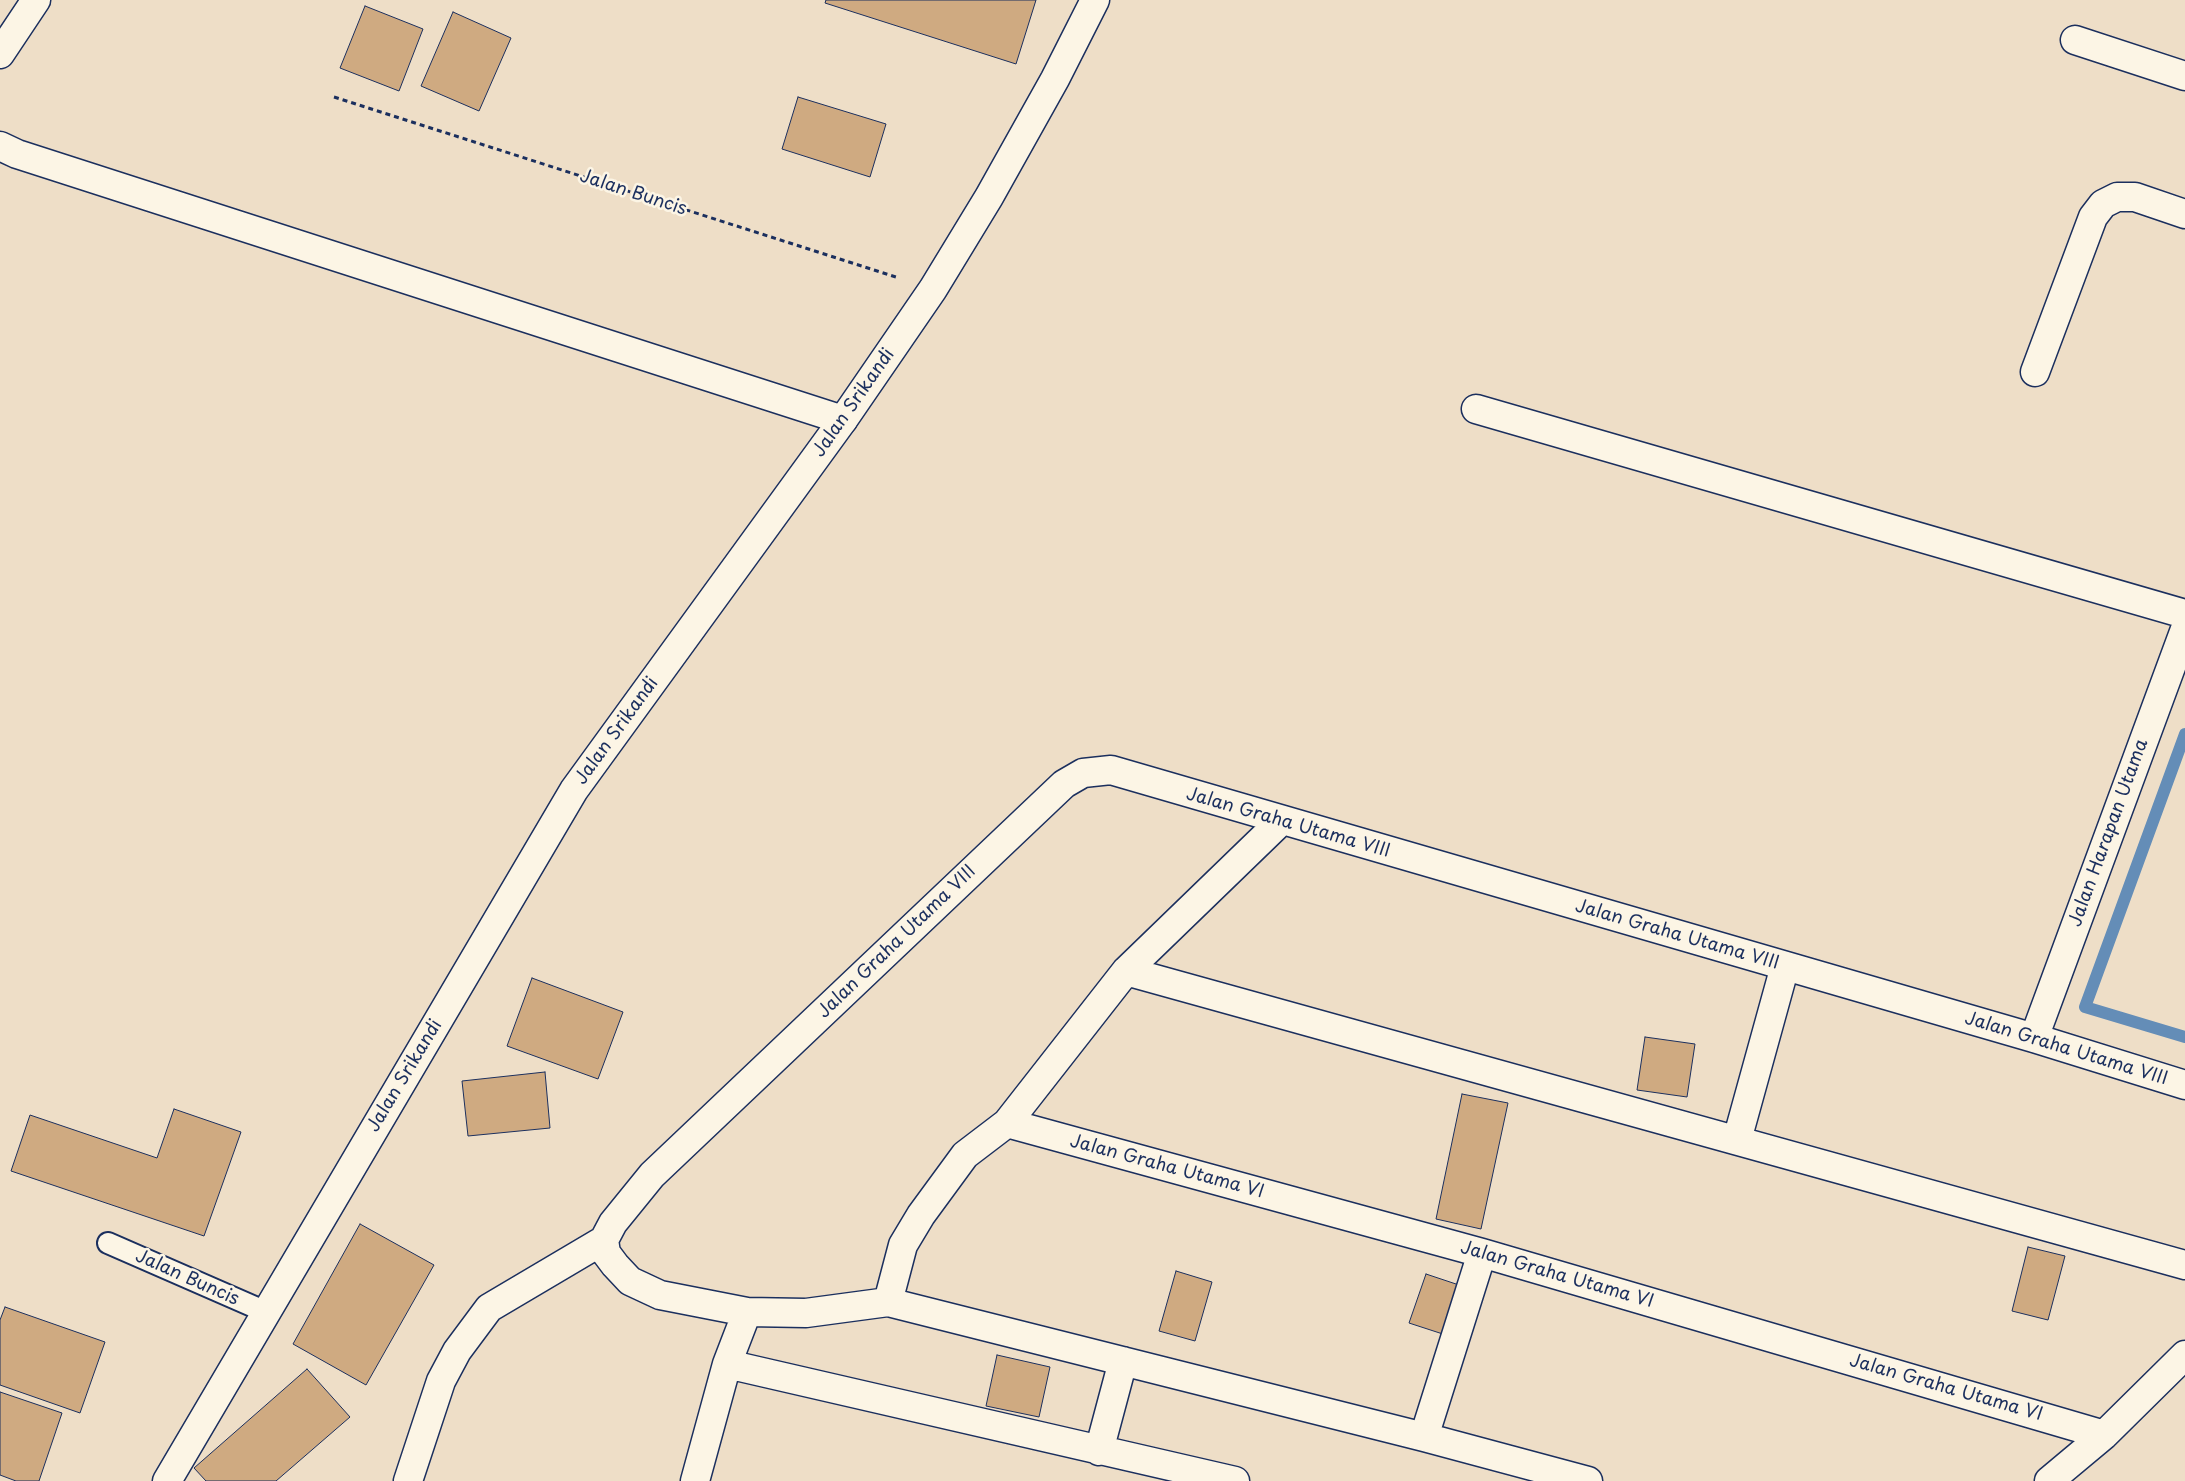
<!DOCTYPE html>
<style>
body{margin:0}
canvas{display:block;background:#eedec7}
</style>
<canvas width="2185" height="1481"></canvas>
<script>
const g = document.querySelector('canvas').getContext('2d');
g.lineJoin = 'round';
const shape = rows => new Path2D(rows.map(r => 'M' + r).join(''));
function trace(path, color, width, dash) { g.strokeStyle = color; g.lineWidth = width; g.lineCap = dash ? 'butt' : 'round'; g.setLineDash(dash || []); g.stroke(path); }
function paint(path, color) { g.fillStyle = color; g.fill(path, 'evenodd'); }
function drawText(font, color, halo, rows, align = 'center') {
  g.font = font + ' "Playpen Sans",sans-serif'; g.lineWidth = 5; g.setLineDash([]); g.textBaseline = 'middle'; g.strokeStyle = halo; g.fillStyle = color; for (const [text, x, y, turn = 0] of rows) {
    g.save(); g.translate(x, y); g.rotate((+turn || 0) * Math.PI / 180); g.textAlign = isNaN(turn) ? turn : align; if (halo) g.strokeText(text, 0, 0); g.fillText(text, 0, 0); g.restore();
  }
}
trace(shape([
 [2185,734,2085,1007,2185,1037]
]), '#648db7', 12);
const building = shape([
 [826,0,1036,0,1016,64,825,3,826,0],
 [365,6,423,29,399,91,340,68,365,6],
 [453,12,511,38,479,111,421,86,453,12],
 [798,97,886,124,870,177,782,149,798,97],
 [532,978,623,1012,598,1079,507,1046,532,978],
 [1645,1037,1695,1044,1687,1097,1637,1090,1645,1037],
 [545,1072,550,1128,468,1136,462,1081,545,1072],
 [1462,1094,1508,1103,1481,1229,1436,1219,1462,1094],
 [174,1109,241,1132,204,1236,11,1171,30,1115,157,1158,174,1109],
 [360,1224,434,1265,366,1385,293,1344,360,1224],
 [2028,1247,2065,1256,2048,1320,2012,1311,2028,1247],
 [1176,1271,1212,1282,1195,1341,1159,1331,1176,1271],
 [1426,1274,1468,1288,1452,1337,1409,1323,1426,1274],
 [5,1307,105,1342,80,1413,0,1385,0,1320,5,1307],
 [997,1355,1050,1367,1039,1417,986,1406,997,1355],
 [307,1369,350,1417,276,1481,206,1481,194,1468,307,1369],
 [0,1392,62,1413,39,1481,16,1481,0,1475,0,1392]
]);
paint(building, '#cfaa81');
trace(building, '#1b2f5e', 1);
const lane = shape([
 [108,1243,266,1312]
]);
const street = shape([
 [2075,40,2185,76],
 [0,54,36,0],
 [0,146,17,154,843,420],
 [2035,372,2093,217,2103,204,2117,197,2135,197,2185,214],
 [1476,409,2185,614],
 [1126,971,2185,1265],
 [2034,1038,2185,629],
 [1007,1123,1482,1253,2104,1435],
 [1737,1140,1785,966],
 [888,1302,903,1245,921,1215,965,1155,1007,1123,1126,971,1281,821],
 [727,1364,1235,1481],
 [1424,1437,1482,1253],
 [1099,1451,1123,1361],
 [408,1481,441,1381,457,1351,489,1308,604,1240],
 [695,1481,727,1364,747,1312],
 [1588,1481,1424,1437,888,1302,806,1313,747,1312,660,1295,630,1281,615,1265,606,1253,604,1240,613,1223,652,1175,1064,784,1083,773,1111,770,2034,1038,2185,1085],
 [2049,1481,2104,1435,2185,1355]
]);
const secondary = shape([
 [167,1481,574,790,843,420,933,289,989,197,1055,79,1095,0]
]);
trace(lane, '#1b2f5e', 24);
trace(street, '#1b2f5e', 31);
trace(secondary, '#1b2f5e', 31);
trace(shape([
 [334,97,899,278]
]), '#1b2f5e', 3, [5, 4]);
trace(lane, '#fcf5e5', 20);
trace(street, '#fcf5e5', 28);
trace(secondary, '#fcf5e5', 28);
drawText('18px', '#1b2f5e', '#fcf5e5', [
 ["Jalan Buncis",633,193,18],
 ["Jalan Srikandi",854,403,-55],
 ["Jalan Srikandi",617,731,-54],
 ["Jalan Graha Utama VIII",1288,823,16],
 ["Jalan Harapan Utama",2109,833,-70],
 ["Jalan Graha Utama VIII",1677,935,16],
 ["Jalan Graha Utama VIII",897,942,-44],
 ["Jalan Graha Utama VIII",2066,1049,17],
 ["Jalan Srikandi",405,1076,-59],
 ["Jalan Graha Utama VI",1167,1167,15],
 ["Jalan Graha Utama VI",1557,1275,16],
 ["Jalan Buncis",187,1278,24],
 ["Jalan Graha Utama VI",1946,1388,16]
]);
</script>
